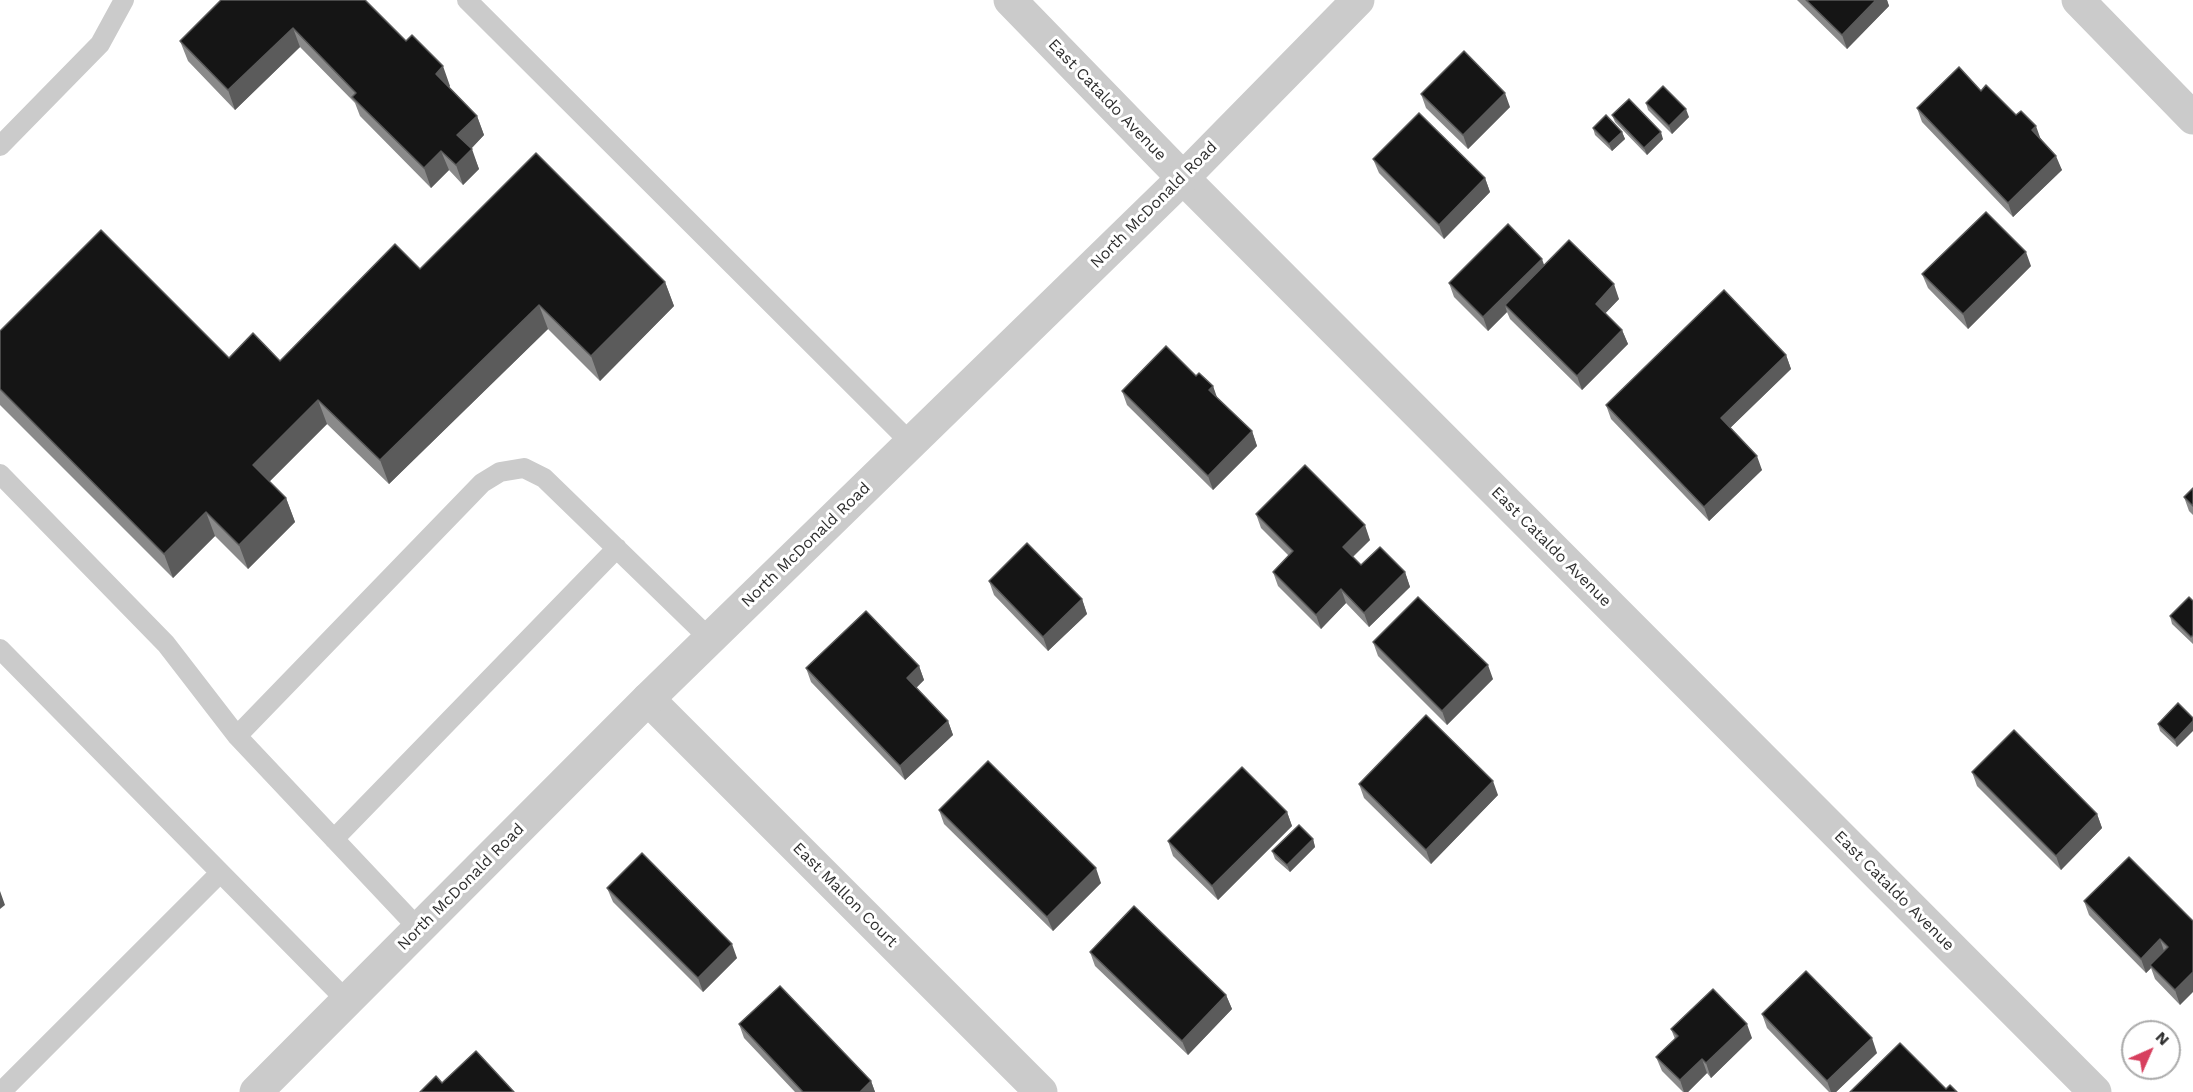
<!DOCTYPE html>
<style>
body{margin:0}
#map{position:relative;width:2193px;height:1092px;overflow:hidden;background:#fff;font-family:"Work Sans",sans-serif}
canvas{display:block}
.north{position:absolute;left:2121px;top:1020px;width:60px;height:60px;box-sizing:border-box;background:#fff;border:2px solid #ababab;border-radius:50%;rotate:45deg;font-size:16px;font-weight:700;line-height:24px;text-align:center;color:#2e2e2e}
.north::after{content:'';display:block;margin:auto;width:21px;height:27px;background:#d73f5e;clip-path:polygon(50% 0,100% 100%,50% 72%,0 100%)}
</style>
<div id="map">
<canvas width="2193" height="1092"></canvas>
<div class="north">N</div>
</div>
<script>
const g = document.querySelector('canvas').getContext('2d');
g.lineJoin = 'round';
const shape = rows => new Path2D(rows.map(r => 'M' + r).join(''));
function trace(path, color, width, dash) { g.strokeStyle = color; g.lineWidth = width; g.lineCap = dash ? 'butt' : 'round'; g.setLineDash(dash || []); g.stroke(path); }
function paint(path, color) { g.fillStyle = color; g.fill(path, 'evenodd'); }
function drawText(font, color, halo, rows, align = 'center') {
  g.font = font + ' "Work Sans",sans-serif'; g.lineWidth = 6; g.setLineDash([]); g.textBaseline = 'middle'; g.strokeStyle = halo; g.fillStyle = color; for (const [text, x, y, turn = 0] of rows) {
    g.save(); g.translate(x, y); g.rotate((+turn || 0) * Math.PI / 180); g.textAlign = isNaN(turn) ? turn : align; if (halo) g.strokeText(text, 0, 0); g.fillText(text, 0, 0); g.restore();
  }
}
trace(shape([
 [467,0,911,443],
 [0,146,100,44,124,0],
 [0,474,166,644,237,736,419,929],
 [0,649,347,1001],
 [237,736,482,483,500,472,524,468,544,478,710,639],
 [334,839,617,548],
 [1,1092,220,873]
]), '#cbcbcb', 20);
trace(shape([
 [1010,0,1183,178,2095,1092],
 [2078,0,2193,118],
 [648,699,1041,1092]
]), '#cbcbcb', 33);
trace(shape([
 [256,1092,648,699,1183,178,1358,0]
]), '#cbcbcb', 33);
paint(shape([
 [221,0,450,86,449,87,477,116,484,135,471,149,479,169,463,185,449,170,431,188,360,116,355,103,300,47,235,110,188,61,180,41],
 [1797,0,1887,0,1889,6,1847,49],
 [1981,91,2041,139,2062,170,2013,217,1922,122,1917,108],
 [1421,94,1510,107,1468,149,1426,108],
 [1646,103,1689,117,1672,134,1648,110],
 [1612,115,1663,139,1647,155,1615,122],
 [1593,128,1622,132,1625,139,1612,151,1595,135],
 [1373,159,1485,178,1490,192,1444,239,1379,173],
 [1544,265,1619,299,1605,313,1622,330,1628,344,1582,390,1510,319,1507,312,1488,331,1454,297,1449,283],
 [2031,266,1968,329,1928,288,1922,274],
 [420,269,665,282,674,306,600,381,548,329,389,484,327,424,269,482,286,498,295,522,248,569,215,536,173,578,0,405,0,331,229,358,280,361],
 [1786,355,1791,369,1730,428,1762,470,1709,521,1611,419,1606,405],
 [1196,376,1213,386,1216,397,1252,431,1257,446,1213,490,1127,405,1122,391],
 [2193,488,2193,515,2189,511,2184,497],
 [1256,514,1370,540,1353,557,1361,565,1405,572,1410,587,1369,627,1346,603,1321,629,1278,586,1273,572,1289,556,1261,528],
 [989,581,1082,599,1087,614,1048,651,994,595],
 [2193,601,2193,644,2172,624,2170,616],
 [1373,642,1493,679,1447,725,1378,656],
 [919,666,924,680,916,688,948,721,953,735,905,780,811,682,806,668],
 [2178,703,2177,747,2160,731,2158,724],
 [1972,772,2097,814,2102,828,2061,870,1977,786],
 [1359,784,1498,795,1431,864,1364,798],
 [939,810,1101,883,1053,931,944,824],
 [1287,812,1292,826,1218,900,1173,856,1168,841],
 [1313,839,1315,847,1290,872,1275,859,1272,851],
 [607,888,737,958,703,992,613,902],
 [2084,901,2193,921,2180,1005,2155,979,2151,968,2146,973,2089,915],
 [1090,952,1226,995,1232,1009,1188,1055,1095,966],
 [1762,1014,1877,1053,1836,1092,1829,1092,1767,1028],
 [739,1024,871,1081,875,1092,795,1092,744,1038],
 [1671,1029,1752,1038,1711,1078,1707,1073,1688,1092,1683,1092,1662,1071,1656,1057,1675,1039]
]), '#8a8a8a');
paint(shape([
 [1876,0,1887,0,1889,6,1847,49,1842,35],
 [293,28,300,47,235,110,228,90],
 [443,66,450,86,443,94,436,74],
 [1505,93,1510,107,1468,149,1463,135],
 [1686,109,1689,117,1672,134,1669,126],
 [477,116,484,135,465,155,457,135],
 [2036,126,2041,140,2032,130],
 [1622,132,1625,139,1612,151,1609,144],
 [1661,132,1663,139,1647,155,1644,148],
 [472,149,479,169,463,185,456,165],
 [441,151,449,170,431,188,424,168],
 [2056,156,2062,170,2013,217,2008,203],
 [1485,178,1490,192,1444,239,1439,225],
 [2026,252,2031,266,1968,329,1963,314],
 [1542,259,1547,273,1505,305,1507,312,1488,331,1483,317],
 [665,282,674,306,600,381,591,356],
 [1614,284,1619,299,1601,318,1596,304],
 [539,305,548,329,389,484,380,460],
 [1622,330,1628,344,1582,390,1577,376],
 [1786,355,1791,369,1726,432,1721,418],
 [1213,386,1218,400,1209,390],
 [318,400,327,424,262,489,253,465],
 [1252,431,1257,446,1213,490,1208,476],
 [1757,456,1762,470,1709,521,1704,507],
 [286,498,295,522,248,569,239,545],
 [206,512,215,536,173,578,164,554],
 [1365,525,1370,540,1348,561,1343,547],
 [1405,572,1410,587,1369,627,1364,613],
 [1341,589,1346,603,1321,629,1316,615],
 [1082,599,1087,614,1048,651,1043,637],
 [1488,665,1493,679,1447,725,1442,711],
 [919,666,924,680,912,692,907,678],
 [948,721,953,735,905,780,900,766],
 [2193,721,2193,731,2177,747,2175,740],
 [1493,781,1498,795,1431,864,1426,850],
 [1287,812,1292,826,1218,900,1212,886],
 [2097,814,2102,828,2061,870,2056,856],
 [1313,839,1315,847,1290,872,1287,865],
 [1096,868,1101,883,1053,931,1047,917],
 [0,891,5,905,0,909],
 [2160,939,2165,954,2150,965,2151,968,2146,973,2141,959],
 [732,944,737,958,703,992,698,978],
 [2193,972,2193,992,2180,1005,2175,990],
 [1226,995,1232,1009,1188,1055,1182,1041],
 [1747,1024,1752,1038,1711,1078,1706,1063],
 [1872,1038,1877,1053,1836,1092,1831,1092,1827,1081],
 [1702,1059,1707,1073,1688,1092,1684,1092,1680,1080],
 [871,1081,875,1092,860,1092]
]), '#5b5b5b');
const building = shape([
 [221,0,365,0,406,41,412,35,443,66,436,74,477,116,457,135,472,149,456,165,441,151,424,168,352,97,356,93,293,28,228,90,180,41,221,0],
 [1806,0,1876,0,1842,35,1806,0],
 [1464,51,1505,93,1463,135,1421,94,1464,51],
 [1959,67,1981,91,1986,85,2016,115,2021,111,2036,126,2032,130,2056,156,2008,203,1917,108,1959,67],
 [1663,86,1686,109,1669,126,1646,103,1663,86],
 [1629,99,1661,132,1644,148,1612,115,1629,99],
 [1419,113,1485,178,1439,225,1373,159,1419,113],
 [1606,115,1622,132,1609,144,1593,128,1606,115],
 [536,153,665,282,591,356,539,305,380,460,318,400,253,465,286,498,239,545,206,512,164,554,0,389,0,331,101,230,229,358,253,333,280,361,395,244,420,269,536,153],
 [1986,212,2026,252,1963,314,1922,274,1986,212],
 [1508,224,1542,259,1483,317,1449,283,1508,224],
 [1569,240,1614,284,1596,304,1622,330,1577,376,1505,305,1569,240],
 [1724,290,1786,355,1721,418,1757,456,1704,507,1606,405,1724,290],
 [1166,346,1196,376,1199,373,1213,386,1209,390,1252,431,1208,476,1122,391,1166,346],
 [1305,465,1365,525,1343,547,1361,565,1380,547,1405,572,1364,613,1341,589,1316,615,1273,572,1293,551,1256,514,1305,465],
 [2193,488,2193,506,2184,497,2193,488],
 [1027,543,1082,599,1043,637,989,581,1027,543],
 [1418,597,1488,665,1442,711,1373,642,1418,597],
 [2189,597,2193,601,2193,635,2191,637,2170,616,2189,597],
 [866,611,919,666,907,678,948,721,900,766,806,668,866,611],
 [2178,703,2193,718,2193,721,2175,740,2158,724,2178,703],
 [1426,715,1493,781,1426,850,1359,784,1426,715],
 [2014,730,2097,814,2056,856,1972,772,2014,730],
 [988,761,1096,868,1047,917,939,810,988,761],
 [1242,767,1287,812,1212,886,1168,841,1242,767],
 [1299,825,1313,839,1287,865,1272,851,1299,825],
 [642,853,732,944,698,978,607,888,642,853],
 [2129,857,2193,921,2193,972,2175,990,2150,965,2168,947,2160,939,2141,959,2084,901,2129,857],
 [1134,906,1226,995,1182,1041,1090,952,1134,906],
 [1806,971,1872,1038,1827,1081,1762,1014,1806,971],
 [780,986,871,1081,860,1092,803,1092,739,1024,780,986],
 [1713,989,1747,1024,1706,1063,1702,1059,1680,1080,1656,1057,1678,1036,1671,1029,1713,989],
 [1900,1043,1946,1089,1950,1085,1957,1092,1850,1092,1900,1043],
 [476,1051,514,1092,420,1092,436,1076,442,1083,476,1051]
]);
paint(building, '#151515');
trace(building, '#5b5b5b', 1.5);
drawText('16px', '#2e2e2e', '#fff', [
 ["East Cataldo Avenue",1107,100,46],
 ["North McDonald Road",1154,205,-45],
 ["North McDonald Road",806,545,-44],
 ["East Cataldo Avenue",1551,547,45],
 ["North McDonald Road",461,887,-45],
 ["East Cataldo Avenue",1894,891,45],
 ["East Mallon Court",845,895,45]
]);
</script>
